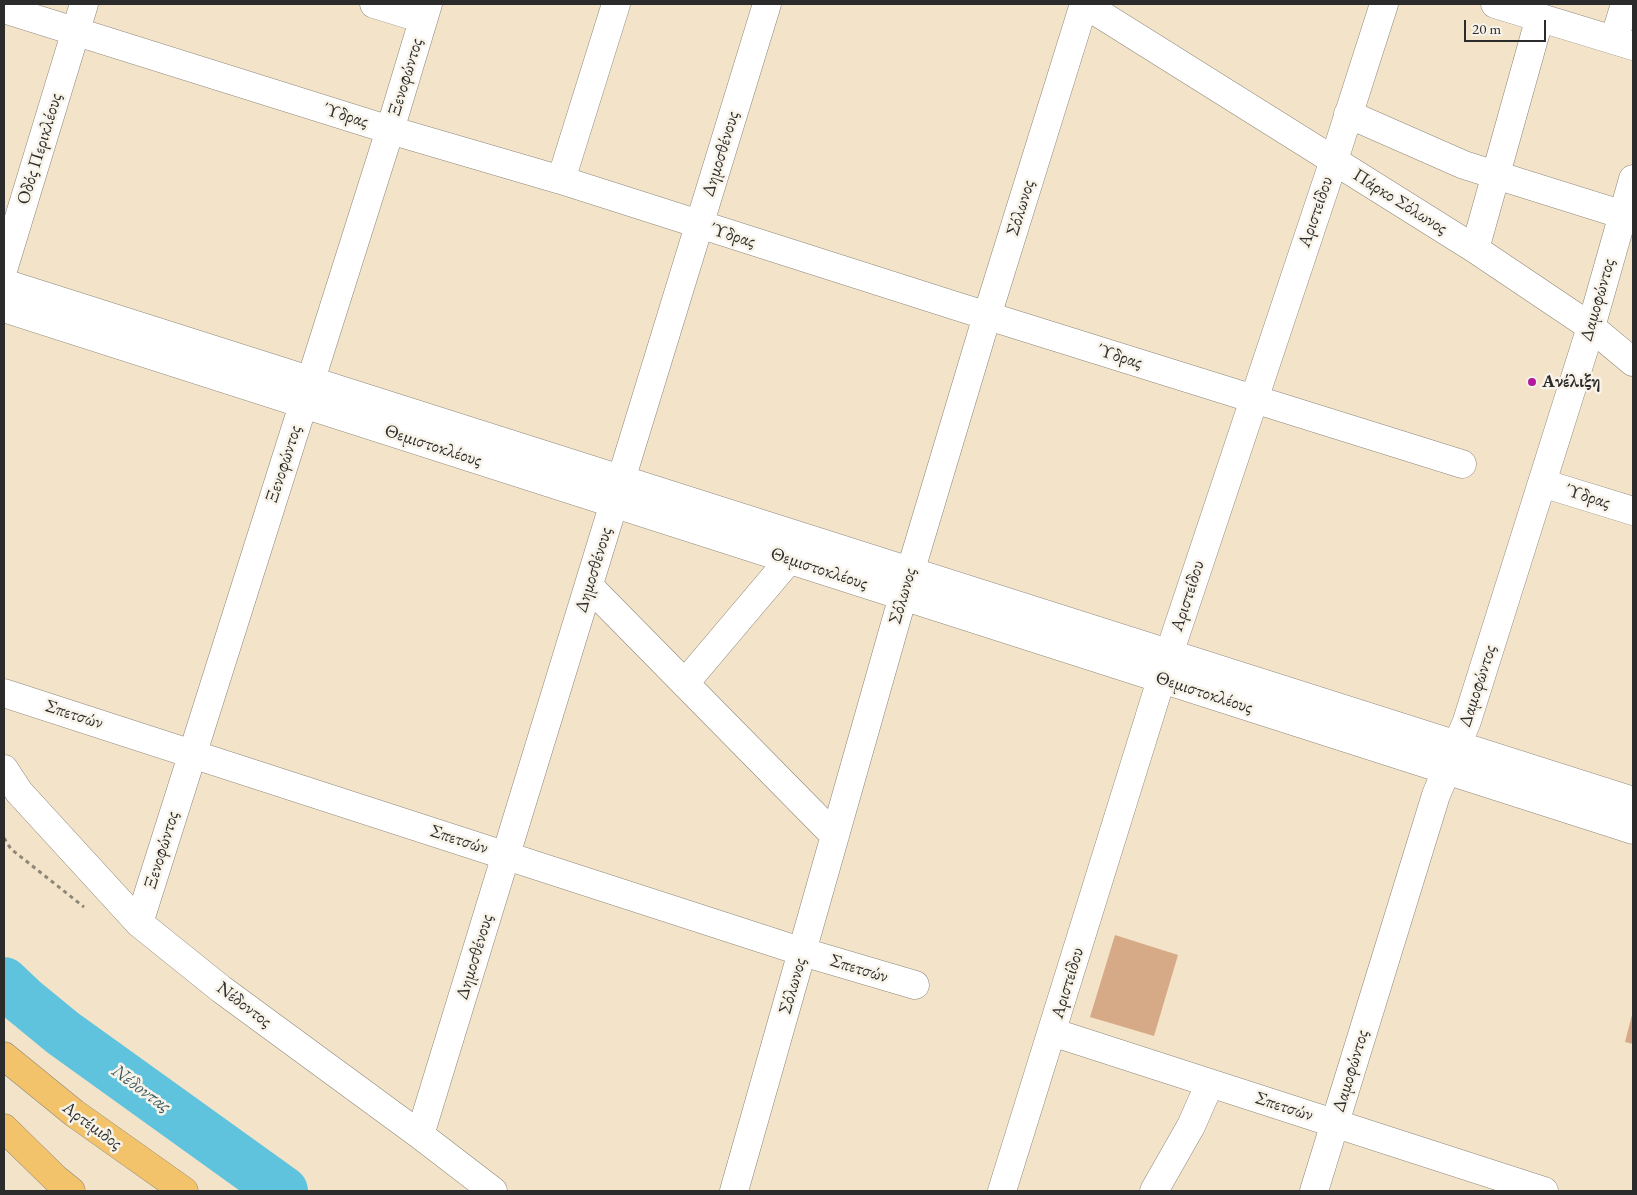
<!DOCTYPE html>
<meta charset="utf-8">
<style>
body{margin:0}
#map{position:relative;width:1637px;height:1195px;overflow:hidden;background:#f2e3c9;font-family:"EB Garamond",serif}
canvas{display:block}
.frame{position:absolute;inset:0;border:5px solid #2b2b2b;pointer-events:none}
.scale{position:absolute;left:1464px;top:20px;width:82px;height:22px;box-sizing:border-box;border:2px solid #2b2b2b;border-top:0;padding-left:6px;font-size:15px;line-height:18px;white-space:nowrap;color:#2b2b2b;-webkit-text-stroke:4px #f7f3e8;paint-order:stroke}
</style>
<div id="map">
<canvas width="1637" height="1195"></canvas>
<div class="frame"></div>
<div class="scale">20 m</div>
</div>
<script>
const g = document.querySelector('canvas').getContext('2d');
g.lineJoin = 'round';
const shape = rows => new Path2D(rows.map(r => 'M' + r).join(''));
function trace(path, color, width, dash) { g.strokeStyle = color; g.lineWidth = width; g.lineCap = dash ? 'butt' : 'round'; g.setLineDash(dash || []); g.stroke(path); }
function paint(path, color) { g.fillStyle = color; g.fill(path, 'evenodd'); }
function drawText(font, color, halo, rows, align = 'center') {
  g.font = font + ' "EB Garamond",serif'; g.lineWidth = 5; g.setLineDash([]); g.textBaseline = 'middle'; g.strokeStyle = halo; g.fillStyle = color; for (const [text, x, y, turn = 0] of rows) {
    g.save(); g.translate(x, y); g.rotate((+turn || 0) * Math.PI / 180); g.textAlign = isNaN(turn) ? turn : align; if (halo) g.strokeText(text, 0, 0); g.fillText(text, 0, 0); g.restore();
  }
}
trace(shape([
 [4,982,24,1001,63,1033,283,1191]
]), '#60c3dd', 50);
paint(shape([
 [1115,935,1178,955,1154,1036,1090,1017],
 [1633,1011,1633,1044,1625,1042]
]), '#d7aa87');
const minor = shape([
 [374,4,423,19],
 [1084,4,1475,249,1591,327,1633,362],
 [1495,4,1633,46],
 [4,9,390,130,561,180,956,306,1462,464],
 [1614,40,1625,4],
 [1348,114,1464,165,1633,218],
 [561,180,616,4],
 [1475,249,1540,17],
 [4,267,84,4],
 [4,283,1633,801],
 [4,308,1633,830],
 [1542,483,1633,511],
 [589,586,835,836],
 [685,683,789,560],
 [4,693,803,952,915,985],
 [4,769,19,792,139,923,221,989,420,1135,493,1191],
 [139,923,390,130,428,4],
 [1052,1032,1544,1191],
 [420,1135,767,4],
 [734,1191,903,596,987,316,1084,4],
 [1002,1191,1169,654,1334,160,1384,4],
 [1154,1191,1191,1126,1210,1083],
 [1314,1191,1436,795,1467,721,1591,327,1633,179]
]);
const major = shape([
 [4,1056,74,1113,184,1191],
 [4,1128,55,1178,71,1191]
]);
trace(minor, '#8e877a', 29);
trace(major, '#8e877a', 29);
trace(shape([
 [4,838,11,849,84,907]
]), '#8e877a', 3, [4, 4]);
trace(minor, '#fff', 28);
trace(major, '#f2c36a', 28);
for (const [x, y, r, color] of [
 [1532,382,5,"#b5179e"]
]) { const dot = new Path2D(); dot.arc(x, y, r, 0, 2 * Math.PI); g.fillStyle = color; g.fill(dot); trace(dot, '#f7f3e8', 2); }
drawText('18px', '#2b2b2b', '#f7f3e8', [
 ["Ξενοφώντος",406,77,-73],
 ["Ύδρας",346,116,17],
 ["Οδός Περικλέους",40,149,-73],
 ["Δημοσθένους",721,154,-73],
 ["Πάρκο Σόλωνος",1400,202,32],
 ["Σόλωνος",1021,208,-73],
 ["Αριστείδου",1316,212,-71],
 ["Ύδρας",733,236,17],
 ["Δαμοφώντος",1598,300,-74],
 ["Ύδρας",1120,357,17],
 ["Θεμιστοκλέους",433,446,18],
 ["Ξενοφώντος",284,464,-72],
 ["Ύδρας",1588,497,17],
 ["Θεμιστοκλέους",819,569,18],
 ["Δημοσθένους",594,570,-73],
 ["Σόλωνος",903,596,-74],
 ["Αριστείδου",1188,596,-72],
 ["Δαμοφώντος",1478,686,-72],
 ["Θεμιστοκλέους",1204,693,18],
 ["Σπετσών",74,715,18],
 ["Σπετσών",459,840,18],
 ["Ξενοφώντος",162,850,-73],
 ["Δημοσθένους",475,957,-73],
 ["Σπετσών",859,969,17],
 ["Αριστείδου",1068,983,-73],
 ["Σόλωνος",793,986,-74],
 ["Νέδοντος",244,1005,37],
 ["Δαμοφώντος",1351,1071,-73],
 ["Σπετσών",1284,1107,18],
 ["Αρτέμιδος",92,1126,36]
]);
drawText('bold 18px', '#2b2b2b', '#f7f3e8', [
 ["Ανέλιξη",1542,382]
], 'left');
drawText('italic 19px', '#3b5960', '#f7f3e8', [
 ["Νέδoντας",141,1089,36]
]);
</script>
